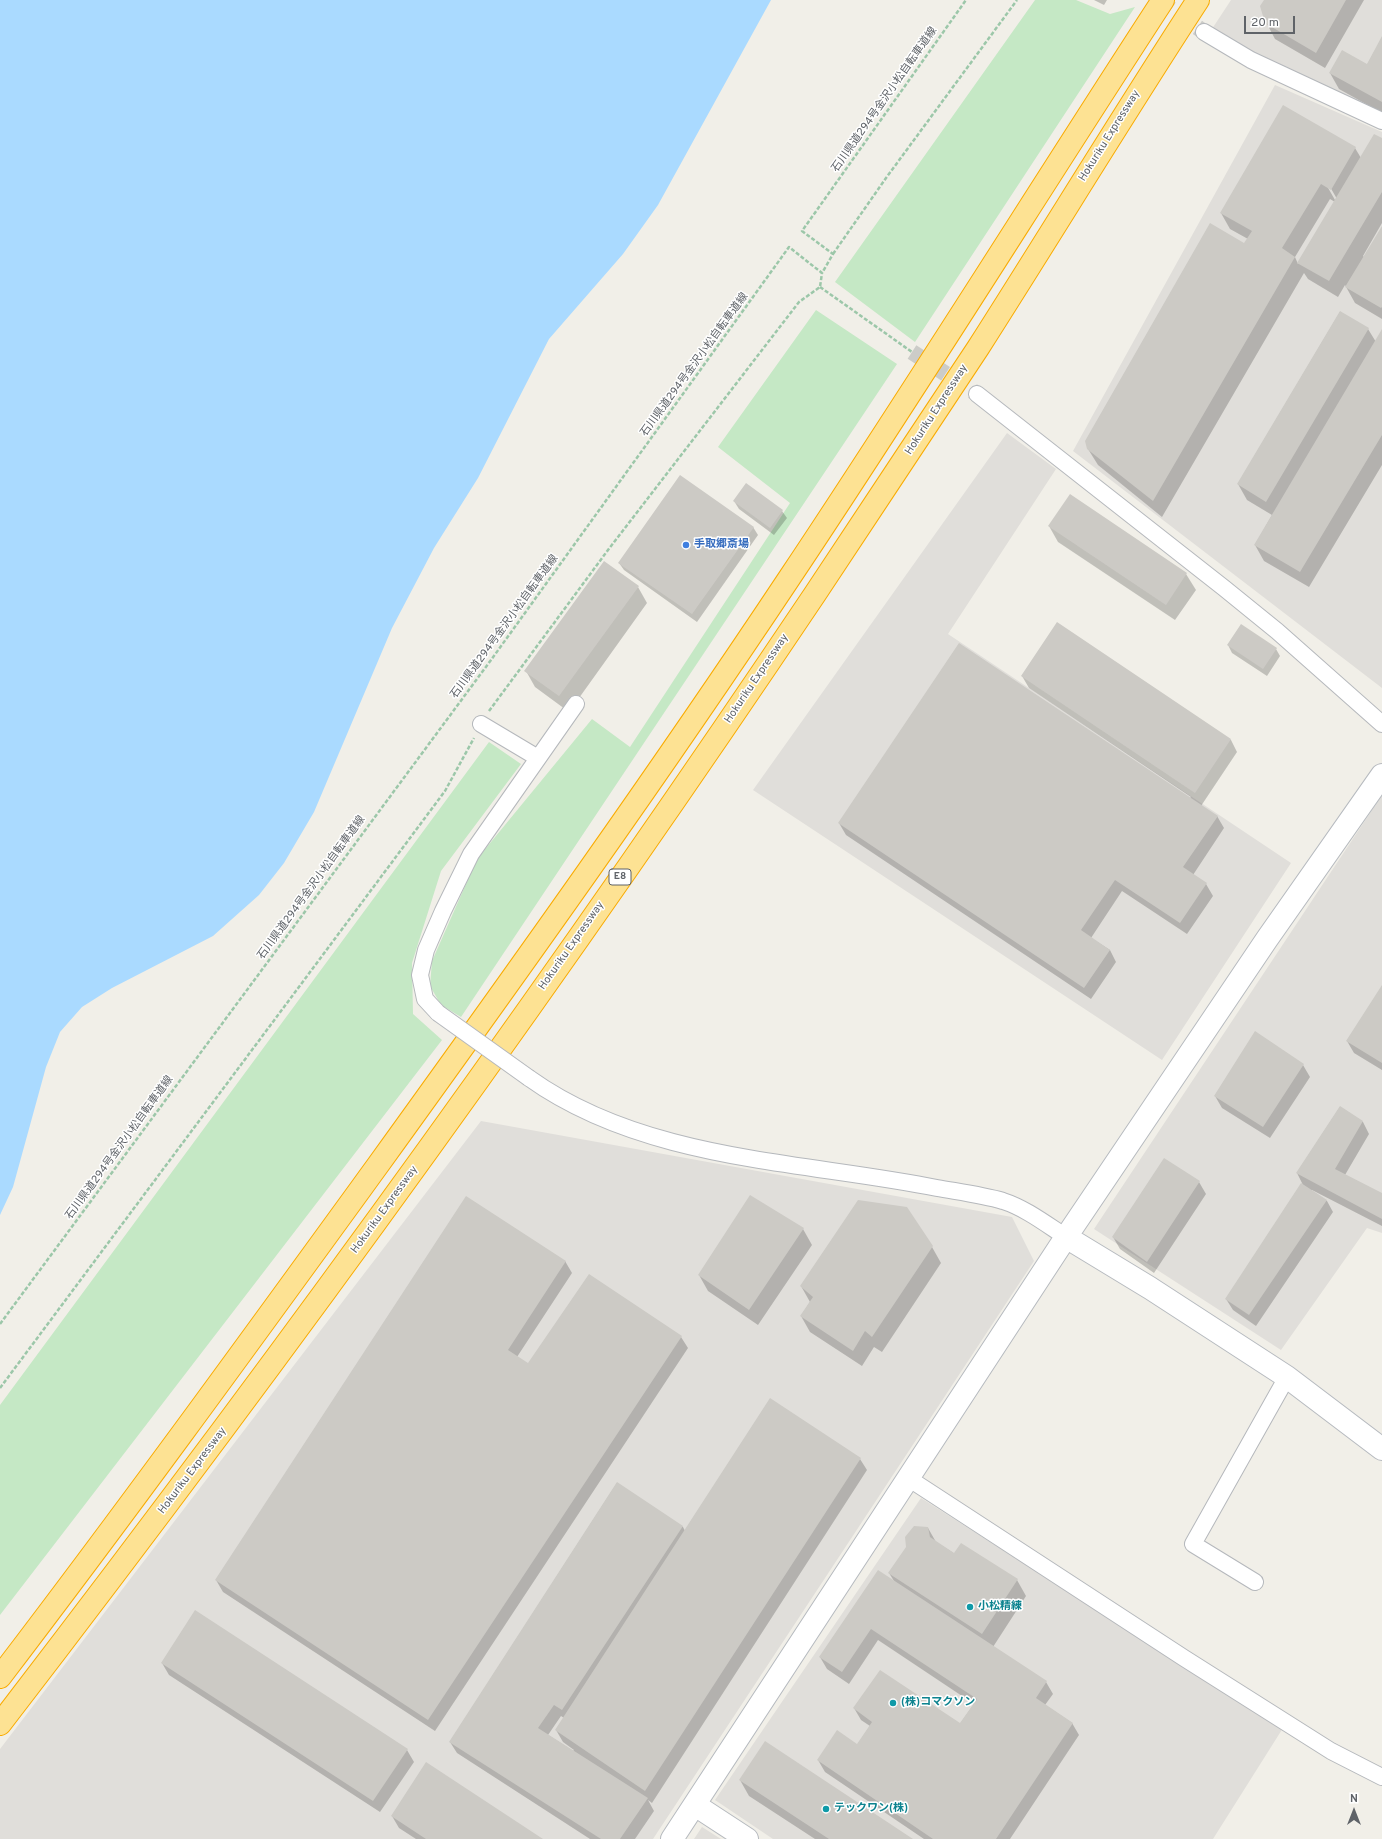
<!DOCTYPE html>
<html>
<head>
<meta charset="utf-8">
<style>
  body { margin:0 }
  #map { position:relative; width:1382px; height:1839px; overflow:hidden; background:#f1efe8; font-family:Overpass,sans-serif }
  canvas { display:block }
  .north { position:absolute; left:1334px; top:1791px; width:40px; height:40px; -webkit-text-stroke:3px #fff; paint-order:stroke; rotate:0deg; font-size:11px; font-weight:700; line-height:16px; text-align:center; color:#5f6368 }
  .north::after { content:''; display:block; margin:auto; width:14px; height:18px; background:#5f6368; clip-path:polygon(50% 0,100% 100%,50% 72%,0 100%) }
  .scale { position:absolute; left:1244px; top:16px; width:51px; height:18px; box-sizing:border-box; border:2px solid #5f6368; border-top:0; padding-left:5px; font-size:12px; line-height:14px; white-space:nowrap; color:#5f6368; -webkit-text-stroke:3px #fff; paint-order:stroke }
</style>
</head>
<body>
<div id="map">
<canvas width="1382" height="1839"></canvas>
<div class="north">N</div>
<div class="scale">20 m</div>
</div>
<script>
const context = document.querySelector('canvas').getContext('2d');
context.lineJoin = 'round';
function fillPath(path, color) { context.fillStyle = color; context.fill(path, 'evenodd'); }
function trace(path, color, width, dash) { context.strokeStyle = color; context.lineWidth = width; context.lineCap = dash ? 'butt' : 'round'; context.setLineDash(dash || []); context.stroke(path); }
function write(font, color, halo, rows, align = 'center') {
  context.font = font + ' Overpass,"Noto Sans JP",sans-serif'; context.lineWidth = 3; context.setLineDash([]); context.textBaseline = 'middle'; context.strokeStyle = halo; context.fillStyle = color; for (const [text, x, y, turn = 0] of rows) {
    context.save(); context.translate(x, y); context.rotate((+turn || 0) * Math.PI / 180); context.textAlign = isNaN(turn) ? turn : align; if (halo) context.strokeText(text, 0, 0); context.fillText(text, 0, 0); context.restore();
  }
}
const industrial = new Path2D(`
  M1231,0h151v115l-172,-83z
  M1275,85l107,47v556l-309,-237z
  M1007,433l49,36 -108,165 343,229 -129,197 -409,-270z
  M1382,795v438l-15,-5 -86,122 -187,-121z
  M481,1121l531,96 22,44 -381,578h-653v-90z
  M921,1498l362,230 -70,111h-440l-58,-39z
  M702,1827l19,12h-27z`);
const green = new Path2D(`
  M1035,0h41l34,14 25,-7 -220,335 -80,-60z
  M816,310l81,54 -436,653 -20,-12 -11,-19 2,-25 45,-102 115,-140 38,28 160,-244 -72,-56z
  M489,742l32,22 -80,107 -29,92 1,51 29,26 -442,575v-210z`);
const water = new Path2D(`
  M0,0h771l-113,205 -35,49 -74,85 -71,139 -44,70 -42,80 -78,184 -30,51 -25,32 -46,41 -101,52 -30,19 -22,25 -14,35 -33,120 -13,28z`);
const shadow = new Path2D(`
  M1094,0h13l-3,5z
  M1265,0h99l-39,68 -50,-29 -9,-17z
  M1382,38v75l-43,-24 -9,-16 37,-8z
  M1382,139v84l-19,33 1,1 18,-29v91l-27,-16 -10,-18 -7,12 -30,-18 -4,-6 -142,244 -64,-52 -10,-16 160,-210 -18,-10 -9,-16 134,-65 6,10zM1329,185l8,14 -2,1 -8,-14zM1330,199l5,3 -37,62 -3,-7z
  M1340,312l28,17 8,13 6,-11v134l-73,122 -45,-26 -9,-16 17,-30 -25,-15 -9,-16z
  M734,501l48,10 5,7 -13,17 -35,-26z
  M1049,526l137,48 10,16 -21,30 -117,-78z
  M753,527l5,8 -61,87 -73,-52 -5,-7z
  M638,587l9,16 -78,109 -34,-25 -9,-16z
  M1058,624l173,116 6,12 -36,54 16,10 7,12 -31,47 13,9 7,12 -26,38 -65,-43 -31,47 19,12 6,12 -25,37 -245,-164 -7,-12 351,-25 1,-1 -162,-109 -7,-12z
  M1228,645l48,4 4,7 -13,20 -35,-23z
  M1382,987v83l-28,-17 -7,-12z
  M1303,1065l7,12 -40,61 -48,-30 -7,-12z
  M1340,1107l23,15 6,12 -24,41 37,19v32l-70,-36 -1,1 16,10 6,11 -77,114 -23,-16 -7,-11 78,-112 -7,-14z
  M1199,1182l7,12 -52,79 -34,-24 -7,-12z
  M803,1229l9,16 -54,80 -50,-34 -9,-16z
  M932,1247l9,16 -59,89 -8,-5 -12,19 -52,-34 -9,-16 9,-14 -9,-16z
  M565,1261l7,12 -55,84 12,8 152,-28 7,11 -253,383 -212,-139 -7,-12z
  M860,1459l7,11 -215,333 -4,-3 6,11 -19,28h-45l-133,-86 -7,-11 167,-259 66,44 2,4zM561,1716l3,2 -8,12 7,12 11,8 -1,1 -25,-16z
  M928,1528l8,14 19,12 62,26 9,16 -33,51 53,35 7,12 -8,11 27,18 7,12 -69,104h-86l-99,-67 -7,-12 40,-15 12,-19 -9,-6 -7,-12 106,16 14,-20 -96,-64 -29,44 -22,-15 -7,-12 74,-76 -5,-8z
  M162,1663l245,87 7,12 -34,50 -211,-137z
  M740,1780l171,59h-96l-66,-43z
  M392,1816l149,23h-125l-17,-11z`);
const building = new Path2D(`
  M1264,0h82l-30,53 -51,-30 -5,-17z
  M1382,36v66l-53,-29 13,-23 25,14z
  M1283,105l73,42 -25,43 -10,-6 -39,64 13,9 -142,244 -66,-52 -2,-8 125,-218 34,20 8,-12 -32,-18z
  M1374,134l8,4v54l-53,89 -32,-18z
  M1382,226v81l-1,1 -36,-21z
  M1340,311l29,17 -103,174 -29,-18z
  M1382,329v106l-82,137 -46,-27z
  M680,475l74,52 -62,87 -74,-51z
  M746,483l37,27 -13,18 -37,-27z
  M1070,494l117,79 -21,32 -118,-79z
  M604,561l35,25 -80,110 -35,-25z
  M1057,622l174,117 -36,54 -174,-117z
  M1241,624l36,24 -14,21 -36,-24z
  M959,643l259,173 -35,51 24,16 -27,40 -65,-43 -34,50 29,20 -26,38 -246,-165z
  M1382,985v78l-36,-22z
  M1255,1031l49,33 -41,63 -49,-31z
  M1340,1106l23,15 -28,48 47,24v26l-86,-46z
  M1164,1158l36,23 -53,81 -35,-25z
  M1301,1183l26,17 -78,115 -24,-16z
  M750,1195l54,33 -55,82 -51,-35z
  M466,1196l100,65 -58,89 20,13 61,-89 93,62 -254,384 -213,-140z
  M858,1200l49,7 26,39 -61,91 -7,-6 -12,20 -53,-35 13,-19 -13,-11z
  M770,1398l91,60 -216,333 -90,-61z
  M617,1482l66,44 -121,184 -8,-5 -16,23 110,70 -28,41h-19l-152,-97z
  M914,1526l14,1 2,10 24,16 7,-10 57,36 -36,55 -94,-61 18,-26 -1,-10z
  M878,1570l169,111 -11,17 37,25 -77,116h-63l-116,-79 20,-30 20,14 15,-22 -19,-14 27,-38 80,53 17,-24 -106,-70 -29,43 -23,-15z
  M195,1610l213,139 -35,52 -212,-138z
  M765,1741l148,98h-84l-90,-59z
  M426,1762l117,77h-117l-35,-23z`);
const streetTunnel = new Path2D(`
  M1158,0l46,32
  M912,352l65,42`);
const path = new Path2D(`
  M833,254l53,-76 131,-178
  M820,287l92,65
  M489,711l119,-161 191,-248 21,-15 2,-14
  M0,1324l491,-664 298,-413 33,26 11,-19 -31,-23 164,-231
  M0,1388l445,-597 29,-53`);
const street = new Path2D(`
  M1204,32l47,28 131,61
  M977,394l247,194 53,43 105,93
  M481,724l57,34
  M438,1013l-13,-14 -5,-24 6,-25 17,-39 28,-57 105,-150
  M529,1078c116,83 273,83 408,110 22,4 45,7 66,13 22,7 43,23 63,36
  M908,1478l276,180 147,93 51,26
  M1255,1582l-62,-38 94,-167`);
const secondary = new Path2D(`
  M1066,1237l84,51 137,89 95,72
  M695,1805l52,34
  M672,1839l394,-602 201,-298 115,-164`);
const highway = new Path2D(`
  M0,1677c129,-169 253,-340 378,-512 140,-194 279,-388 412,-588 127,-190 248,-385 373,-577
  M0,1724c283,-368 556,-744 815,-1130 54,-82 109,-164 163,-246 74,-116 145,-233 220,-348`);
const streetBridge = new Path2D(`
  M438,1013l91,65`);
const markers = [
  [686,545,4,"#3f7fe0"],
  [970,1607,4,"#0f9aa8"],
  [893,1703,4,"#0f9aa8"],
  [826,1809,4,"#0f9aa8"]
];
const shields = [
  [620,877,22]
];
const shieldNames = [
  ["E8",620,877]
];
const streetNames = [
  ["石川県道294号金沢小松自転車道線",885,100,-55],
  ["Hokuriku Expressway",1110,136,-58],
  ["石川県道294号金沢小松自転車道線",695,365,-54],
  ["Hokuriku Expressway",937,410,-57],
  ["石川県道294号金沢小松自転車道線",505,627,-54],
  ["Hokuriku Expressway",757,679,-56],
  ["石川県道294号金沢小松自転車道線",312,888,-54],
  ["Hokuriku Expressway",572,946,-55],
  ["石川県道294号金沢小松自転車道線",120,1148,-54],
  ["Hokuriku Expressway",385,1210,-54],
  ["Hokuriku Expressway",193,1471,-53]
];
const shopNames = [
  ["手取郷斎場",694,545]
];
const cultureNames = [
  ["小松精練",978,1607],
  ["(株)コマクソン",901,1703],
  ["テックワン(株)",834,1809]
];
fillPath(industrial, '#e0deda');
fillPath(green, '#c5e8c5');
fillPath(water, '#aadaff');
fillPath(shadow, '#0003');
fillPath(building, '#cccac5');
trace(streetTunnel, '#ccccc8', 16, [16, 8]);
trace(street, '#b5b8bc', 18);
trace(secondary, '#b6babf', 24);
trace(highway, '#f9ab00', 24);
trace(path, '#9cc7a9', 2.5, [4, 2]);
trace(street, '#fff', 16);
trace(secondary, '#fff', 22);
trace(highway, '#fde293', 22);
trace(streetBridge, '#b5b8bc', 18, []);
trace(streetBridge, '#fff', 16);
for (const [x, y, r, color] of markers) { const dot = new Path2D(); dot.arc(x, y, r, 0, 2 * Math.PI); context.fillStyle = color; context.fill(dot); trace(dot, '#fff', 1.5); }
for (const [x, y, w] of shields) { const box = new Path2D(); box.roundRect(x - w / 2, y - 8, w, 16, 3); context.fillStyle = '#fff'; context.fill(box); trace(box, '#5f6368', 1); }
write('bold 10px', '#5f6368', null, shieldNames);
write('11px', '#5f6368', '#fff', streetNames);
write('bold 11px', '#366cbe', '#fff', shopNames, 'left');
write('bold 11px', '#0d838f', '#fff', cultureNames, 'left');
</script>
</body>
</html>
